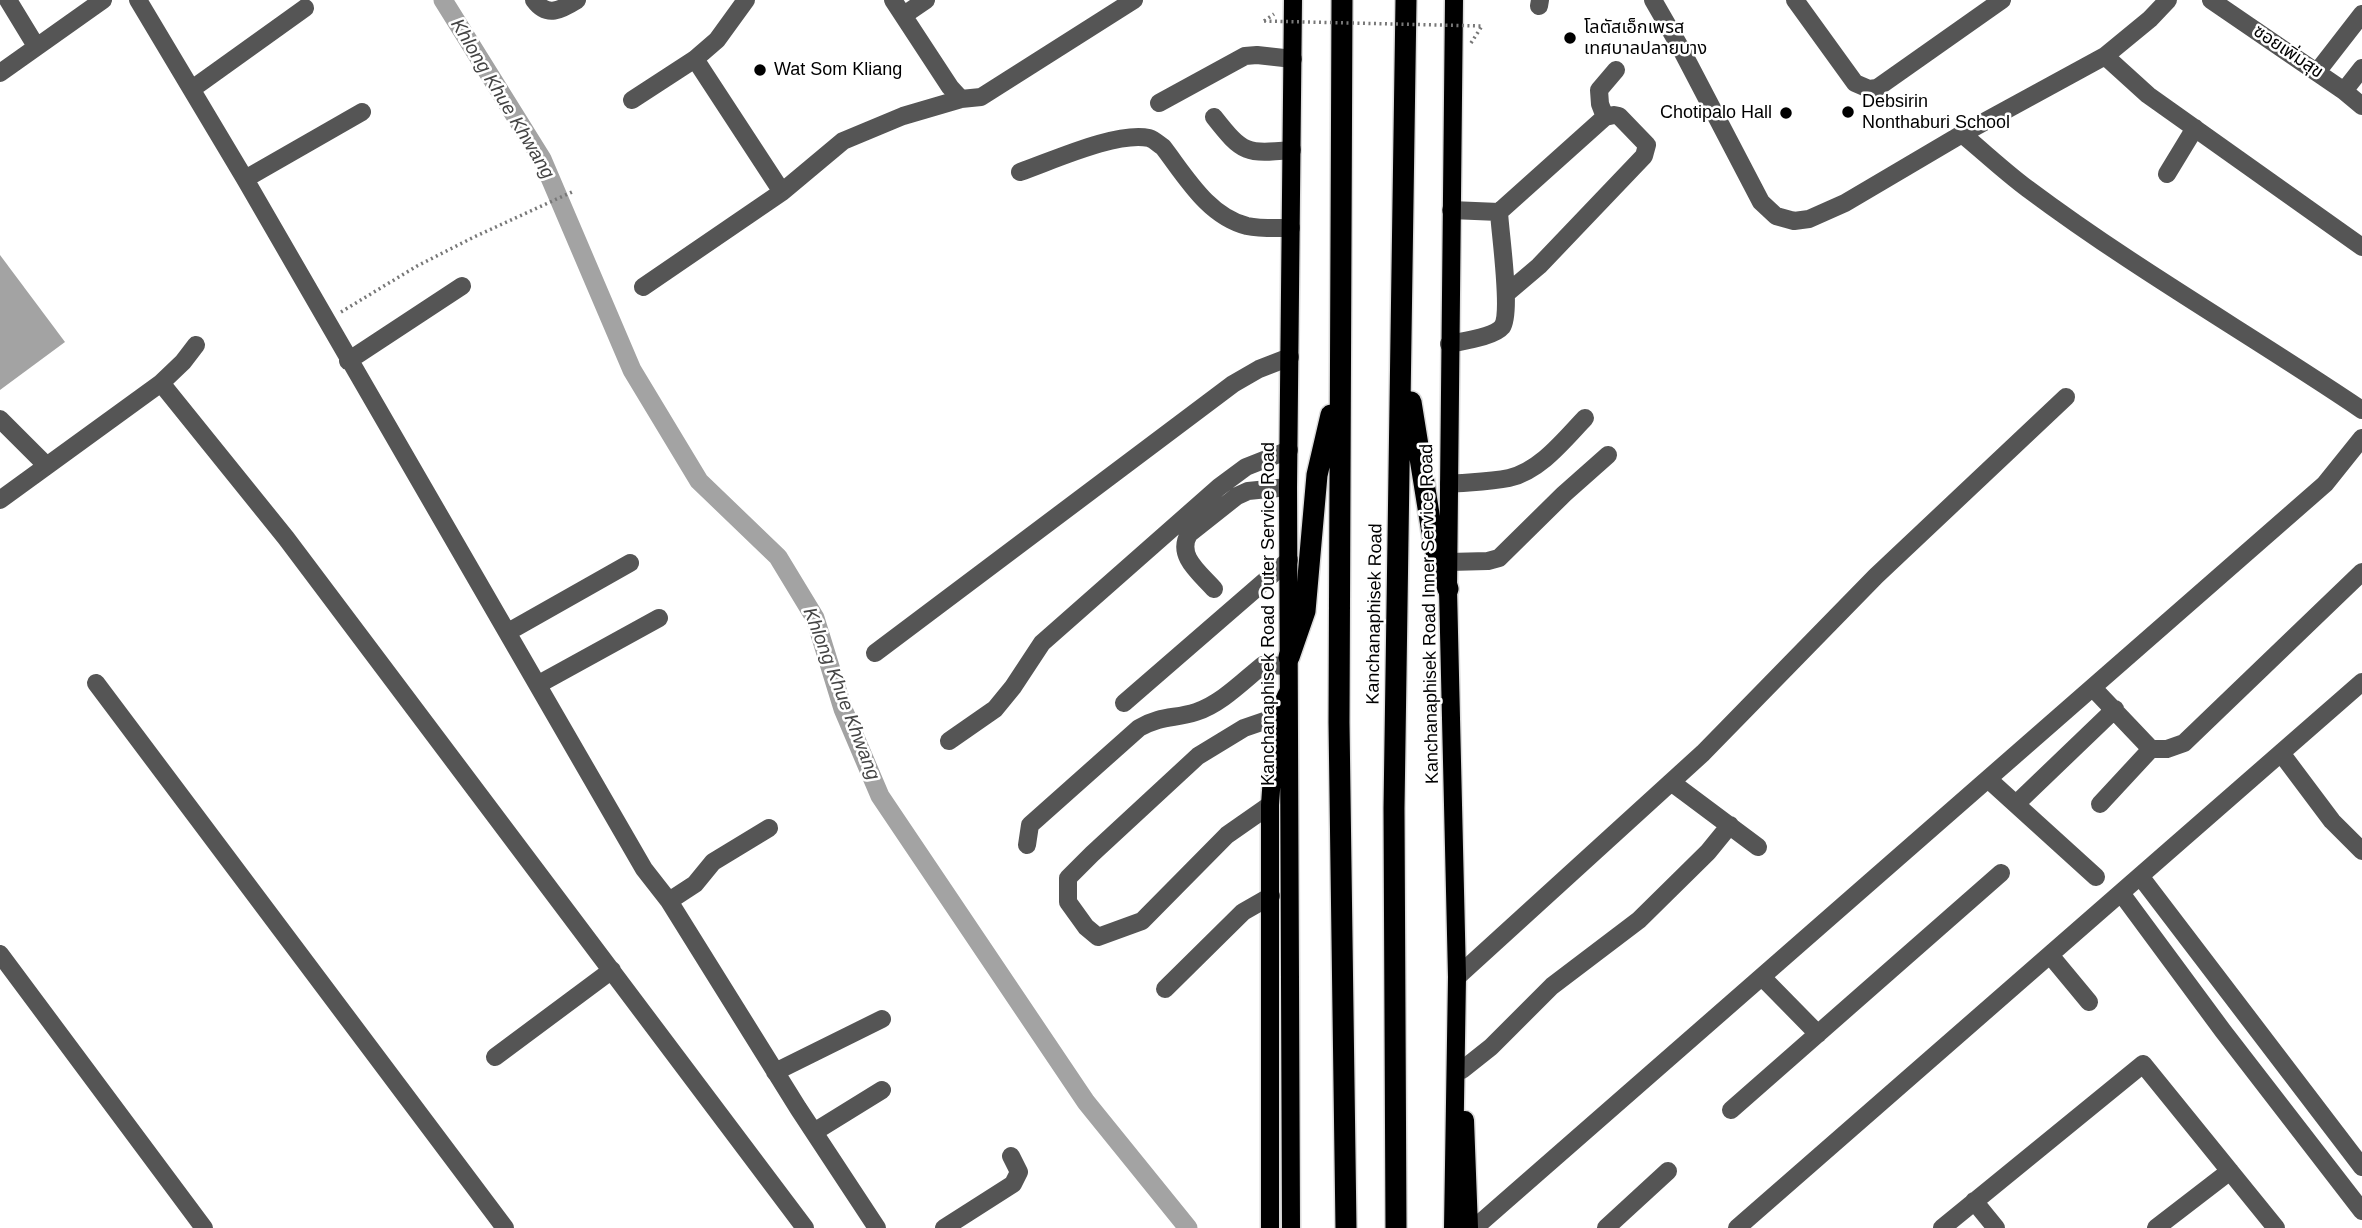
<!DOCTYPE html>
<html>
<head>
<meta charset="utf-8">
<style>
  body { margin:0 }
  canvas { display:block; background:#fff }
</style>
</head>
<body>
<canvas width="2362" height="1228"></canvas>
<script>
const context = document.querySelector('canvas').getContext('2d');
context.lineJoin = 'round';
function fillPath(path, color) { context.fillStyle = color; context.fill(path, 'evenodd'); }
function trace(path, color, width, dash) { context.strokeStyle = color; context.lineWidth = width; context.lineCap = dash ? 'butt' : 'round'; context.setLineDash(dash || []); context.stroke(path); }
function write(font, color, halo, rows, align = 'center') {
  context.font = font + ' Helvetica,"Noto Sans Thai",sans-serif'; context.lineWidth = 5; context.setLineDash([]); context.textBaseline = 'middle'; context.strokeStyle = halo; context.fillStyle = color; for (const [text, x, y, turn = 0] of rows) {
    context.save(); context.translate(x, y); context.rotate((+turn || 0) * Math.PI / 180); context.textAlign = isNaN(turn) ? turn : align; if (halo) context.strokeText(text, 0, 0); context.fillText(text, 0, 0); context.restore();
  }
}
const water = new Path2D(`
  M0,255l65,87 -65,48z`);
const canal = new Path2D(`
  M443,0l99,159 90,211 67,111 79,76 37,61 28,91 37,87 206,306 102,126`);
const path = new Path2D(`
  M1264,21l10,-7
  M1471,43l11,-17
  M341,312l76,-46 57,-29 98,-45`);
const minor = new Path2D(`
  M8,0l28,46
  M138,0l107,179 399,690 25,32 129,207 79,120
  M534,0c13,18 27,10 43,0
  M746,0l-29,40 -22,19 87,133
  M893,0l57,87 11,12 20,-2 153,-97
  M1653,0l27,47 81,155 15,14 18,5 15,-2 36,-16 117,-69 143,-78 45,-37 18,-19
  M1795,0l60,83 14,6 8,-1 125,-88
  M2211,0l133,91 18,15
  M1539,6l1,-6
  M904,15l22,-15
  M2105,56l43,39 214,152
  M2317,72l45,-58
  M0,73l103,-73
  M192,89l113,-81
  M2344,91l18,-23
  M632,100l63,-41
  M1159,103l86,-47 12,-1 36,4
  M1214,117c29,37 32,37 78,33
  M1605,117l-5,-13 -1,-14 17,-20
  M1962,134c22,18 43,38 66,55 107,80 223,146 334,221
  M1020,172c32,-11 97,-41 129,-34 6,2 9,6 14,9 23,30 45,69 84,79 14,3 30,2 44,2
  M2167,174l28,-46
  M245,179l117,-67
  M1499,212l106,-95 9,-2 5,1 28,29 -3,11 -105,110 -33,28
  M643,287l139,-95 61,-51 60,-25 58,-17
  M1449,344c13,-3 45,-7 53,-17 10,-14 -2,-94 -3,-115l-48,-2
  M348,361l114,-75
  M161,383l22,-21 13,-17
  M0,419l47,47
  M1449,484c20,-2 41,-2 60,-6 31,-7 55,-38 76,-60
  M0,500l161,-117 125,155 519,690
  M1449,562l39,-1 11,-3 65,-64 44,-39
  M1214,589c-14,-16 -38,-33 -25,-55l48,-38 11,-5 40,-4
  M508,632l122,-69
  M875,653l358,-269 26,-15 31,-12
  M96,683l409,545
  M539,684l120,-66
  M2093,688l58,61h16l17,-6 178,-171
  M1124,703l165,-143
  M949,741l46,-32 18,-22 29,-44 177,-156 27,-20 43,-17
  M2281,753l51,68 30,30
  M1988,779l108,98
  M1671,782l87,65
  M2016,804l99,-95
  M2100,804l51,-55
  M1270,805l-43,30 -85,86 -44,16 -12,-10 -18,-25v-24l24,-24 106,-98 46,-28 32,-11
  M1027,845l3,-20 109,-97c23,-13 35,-9 57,-16 25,-8 47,-31 67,-47l25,1
  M2140,876l222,291
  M2121,893l102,138 139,180
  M669,901l26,-17 18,-22 56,-34
  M0,954l204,274
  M2050,955l39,47
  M1457,977l246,-224 173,-177 190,-179
  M1762,977l56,57
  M1165,989l78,-77 28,-16
  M495,1057l117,-87
  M1462,1070l29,-23 61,-61 87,-66 69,-68 22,-27
  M775,1072l107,-53
  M1731,1110l270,-237
  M814,1132l68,-42
  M1974,1201l22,27
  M1469,1226l10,-2 846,-740 37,-46
  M944,1228l69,-44 6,-12 -8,-16
  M1606,1228l62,-57
  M1737,1228l625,-546
  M1942,1228l201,-164 133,164
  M2156,1228l74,-57`);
const major = new Path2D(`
  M1465,1120l4,108
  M1270,1228v-423l6,-88 12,-25
  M1291,1228l-3,-741 5,-487
  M1453,1228l4,-251 -9,-388 6,-589`);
const highway = new Path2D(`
  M1342,0l-3,722 7,506
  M1411,402l23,143 14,44
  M1289,657l16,-46 12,-136 14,-60
  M1396,1228l-2,-420 12,-808`);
const pathBridge = new Path2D(`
  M1264,21l218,5`);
const markers = [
  [1570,38,7,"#000"],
  [760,70,7,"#000"],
  [1848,112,7,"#000"],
  [1786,113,7,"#000"]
];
const poiNames = [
  ["โลตัสเอ็กเพรส",1584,28],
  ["เทศบาลปลายบาง",1584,49],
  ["Wat Som Kliang",774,70],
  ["Debsirin",1862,102],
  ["Nonthaburi School",1862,123],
  ["Chotipalo Hall",1772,113,"right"]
];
const streetNames = [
  ["ซอยเพิ่มสุข",2288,52,34],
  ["Kanchanaphisek Road Outer Service Road",1269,614,-90],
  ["Kanchanaphisek Road",1375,614,-89],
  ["Kanchanaphisek Road Inner Service Road",1430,614,-91]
];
const waterNames = [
  ["Khlong Khue Khwang",502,99,59],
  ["Khlong Khue Khwang",841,694,69]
];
fillPath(water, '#a3a3a3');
trace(canal, '#a3a3a3', 19);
trace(major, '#dbdbdb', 21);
trace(highway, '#dbdbdb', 24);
trace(path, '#777', 3.5, [2, 3.5]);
trace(minor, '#555', 18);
trace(major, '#000', 18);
trace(highway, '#000', 21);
trace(pathBridge, '#777', 3.5, [2, 3.5]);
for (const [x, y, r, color] of markers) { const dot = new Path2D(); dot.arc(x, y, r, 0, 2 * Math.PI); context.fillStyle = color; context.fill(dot); trace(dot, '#fff', 2.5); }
write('18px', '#000', '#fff', poiNames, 'left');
write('18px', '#000', '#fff', streetNames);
write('italic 19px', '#444', '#fff', waterNames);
</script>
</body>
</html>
